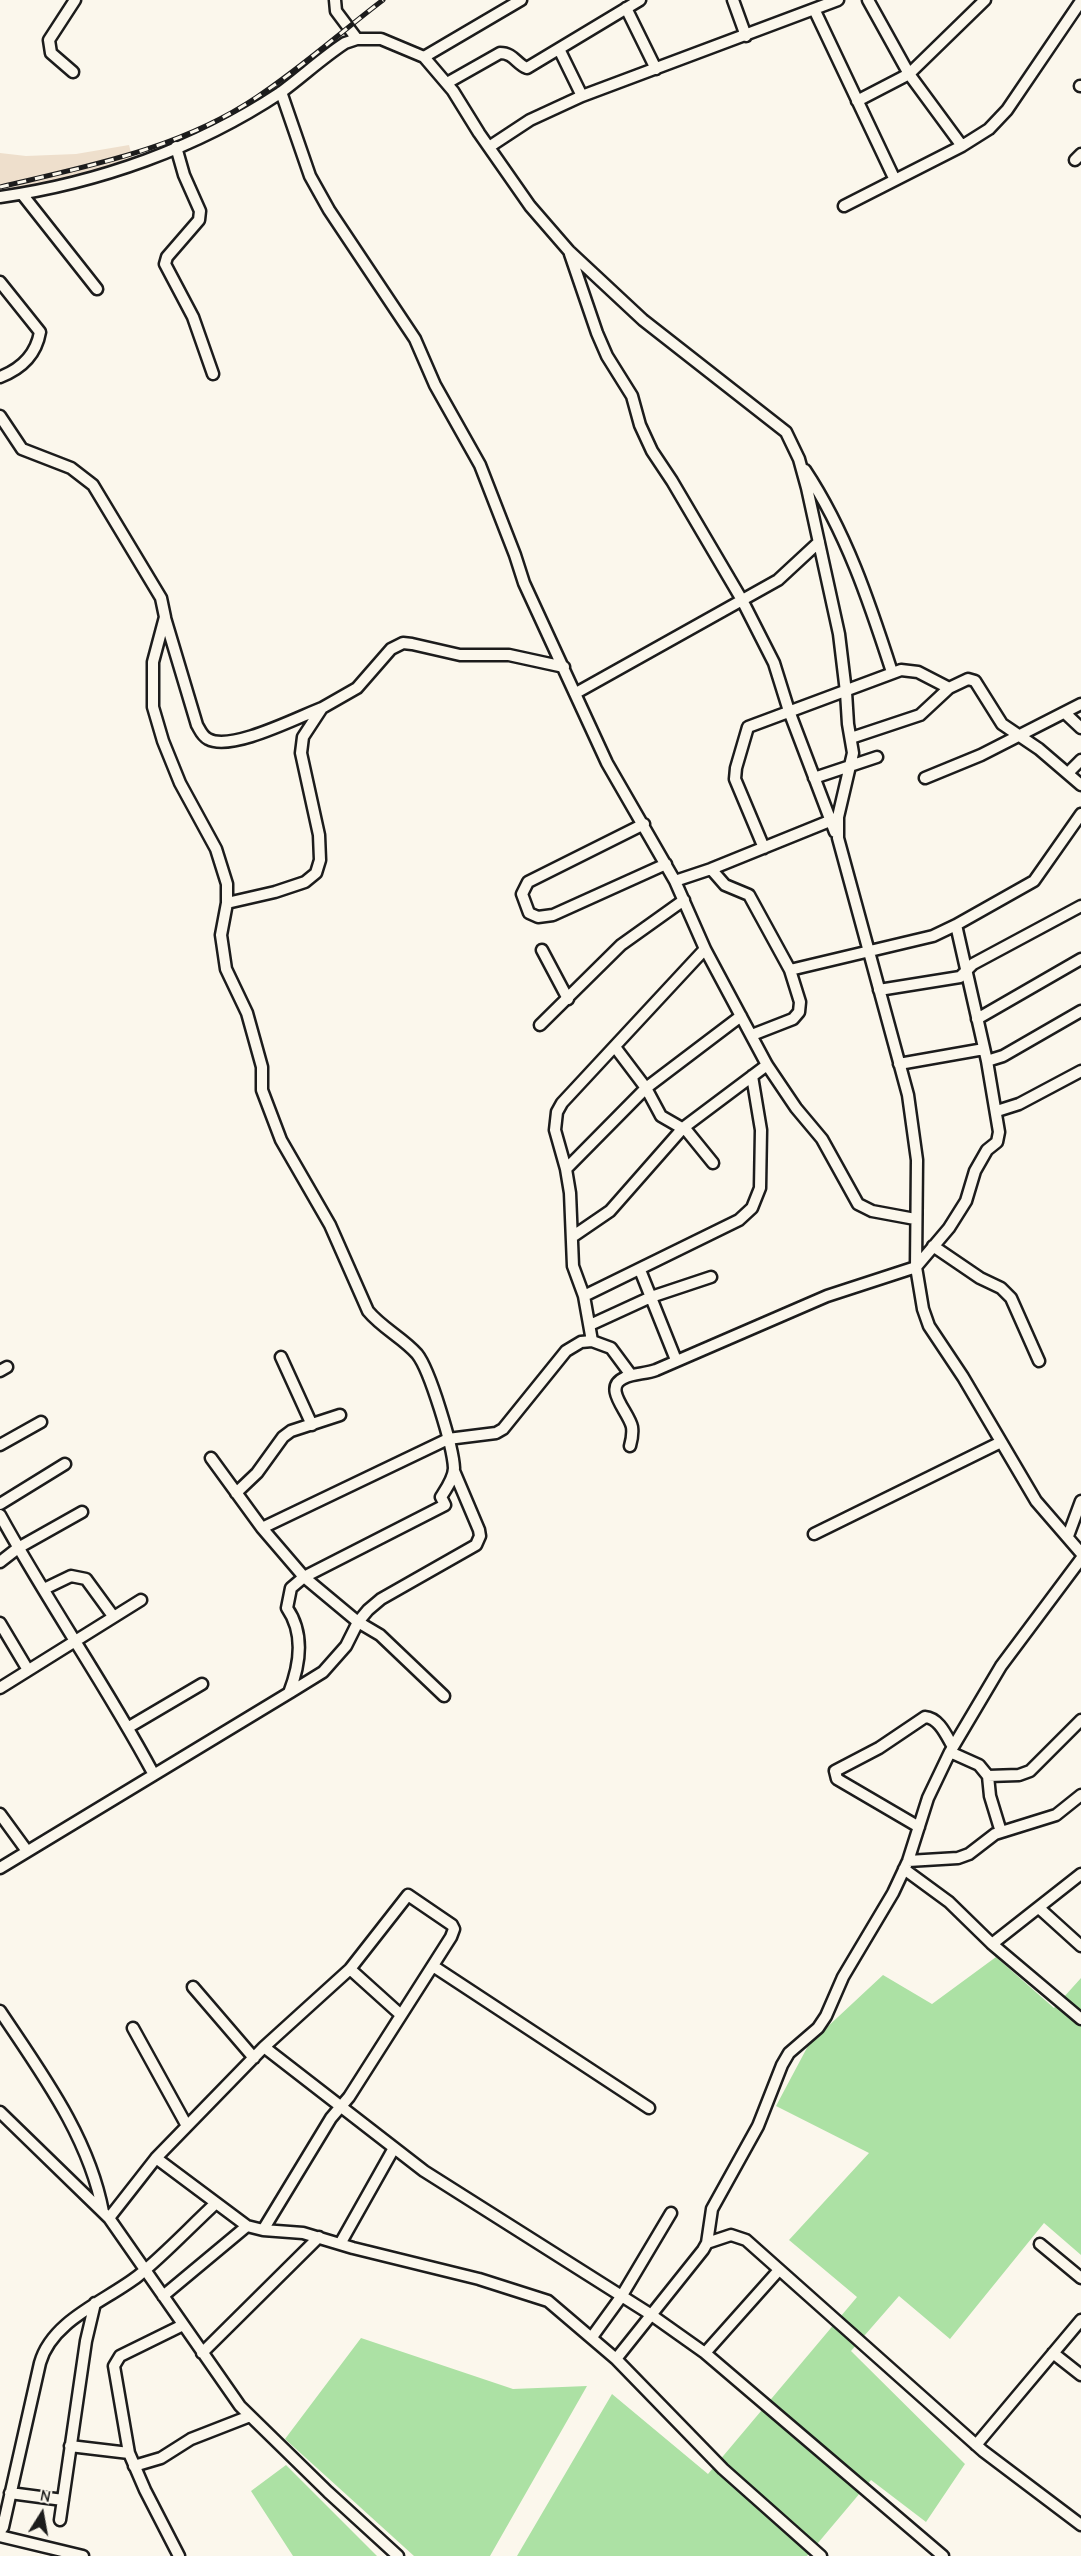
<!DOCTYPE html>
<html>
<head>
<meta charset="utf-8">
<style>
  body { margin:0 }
  #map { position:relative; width:1081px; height:2556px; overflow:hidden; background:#fbf7ec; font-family:"Comic Neue",sans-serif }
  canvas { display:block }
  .north { position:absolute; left:12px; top:2484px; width:60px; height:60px; -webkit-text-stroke:4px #fbf7ec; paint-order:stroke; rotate:11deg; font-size:16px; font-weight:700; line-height:24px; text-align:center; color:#1c1c1c }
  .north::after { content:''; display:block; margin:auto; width:21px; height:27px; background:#1c1c1c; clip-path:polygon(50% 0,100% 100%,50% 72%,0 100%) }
</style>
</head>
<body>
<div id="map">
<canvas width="1081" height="2556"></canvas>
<div class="north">N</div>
</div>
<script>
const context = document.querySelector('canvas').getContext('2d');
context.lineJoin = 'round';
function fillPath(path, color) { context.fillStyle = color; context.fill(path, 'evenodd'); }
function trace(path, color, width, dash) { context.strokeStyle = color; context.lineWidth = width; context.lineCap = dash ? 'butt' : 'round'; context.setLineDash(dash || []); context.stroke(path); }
const built = new Path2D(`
  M129,145l4,15 -105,27 -28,4v-38l26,3 50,-2z`);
const green = new Path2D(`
  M996,1957l58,51 27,-30v277l-37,-32 -94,116 -51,-43 -48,55 114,113 -39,58 -55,-42 -64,76h-290l95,-162 96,80 149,-177 -68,-57 80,-87 -93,-47 33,-62 74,-69 49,29z
  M361,2338l152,51 74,-3 -97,170h-76l-129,-117z
  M286,2465l91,91h-84l-42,-65z`);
const street = new Path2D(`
  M335,0l1,11 21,28
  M733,0l13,36
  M868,0l41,74 53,72
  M626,8l30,61
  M814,9l81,171
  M559,49l23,47
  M424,57l97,-57
  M73,72l-22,-19 -2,-13 26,-40
  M447,83l53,-30c14,0 16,11 27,15l113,-68
  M1080,86h1
  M281,92l29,84 19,34 86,129 20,46 45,80 35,90 9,28 83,180 68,118 30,68 62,116 29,43 26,31 36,65 14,7 43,8
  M857,101l52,-27 76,-74
  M176,147l8,28 16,36 -1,9 -32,37 -2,7 28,53 20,57
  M489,147l41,-27 52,-24 256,-96
  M1075,160l6,-6
  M22,194l75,95
  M0,197c98,-14 197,-49 280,-104 22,-16 42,-35 65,-50l12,-4h24l43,18 29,34 26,42 51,73 39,45 74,69 143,112 13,27 8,29 32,146 7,58 2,32 5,29 -15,64v21l70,257 9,65 -1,107 7,42 6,17 34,51 73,124 45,52
  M844,206l118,-60 27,-17 18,-19 74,-109
  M570,254l27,79 10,23 25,40 8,29 12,26 20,30 70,119 32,63 15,48 46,121
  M0,282l40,50c-4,23 -19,37 -40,45
  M0,416l22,33 49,19 22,17 68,113 4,19 -12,45v45l10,34 17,42 36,66 11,35v19l-6,32 5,34 21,44 15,54v23l19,50 49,85 38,86c14,17 35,27 49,43 13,16 36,93 37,114 0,10 -8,21 -13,29l4,8 -141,72 -13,11 -4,20c18,26 13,57 2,85l-289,175
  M805,470c41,62 64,131 87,202
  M165,618l32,107c3,5 5,11 11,14 23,13 90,-22 114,-31
  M576,693l202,-113 41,-38
  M1065,713l16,15
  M851,738l69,-23 29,-27
  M1068,773l13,-13
  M814,778l63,-21
  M925,778l56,-23 100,-51
  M644,824l-116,58 -6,12 7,19 9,4 15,-2 113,-51
  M764,848l-29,-69 1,-11 12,-41 153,-57 17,2 31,16 19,-9 7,2 27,43 37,25 42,36
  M711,869l14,16 24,10 41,75
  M675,881l36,-12 126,-51
  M227,903l48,-11 30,-10 11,-9 4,-13 -1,-25 -18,-82 2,-16 19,-29 35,-20 34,-39 12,-6 9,1 48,11h49l55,12
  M542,950l26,49
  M879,990l81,-13 13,-13 108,-58
  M977,1019l104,-60
  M540,1025l81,-80 63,-45
  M752,1035l41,-16 6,-7 1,-10 -10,-32 143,-34 23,-11 78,-44 47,-67
  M615,1047l31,41 15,28 26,15 26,32
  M987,1061l16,-5 78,-45
  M899,1064l85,-15
  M997,1111l22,-7 62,-33
  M566,1169l80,-81 95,-72
  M572,1237l38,-26 73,-83 84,-63
  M933,1246l47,32 21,10 10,10 28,63
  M640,1270l36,90
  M584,1296l155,-76 13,-12 8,-20 1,-58 -9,-54
  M590,1325l61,-28 60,-20
  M592,1341l-8,-45 -11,-30 -3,-73 -4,-24 -11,-39 2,-18 5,-9 143,-154
  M281,1357l31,68
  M0,1371l7,-4
  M0,1445l41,-23
  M630,1446c2,-7 3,-12 2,-19 -3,-15 -30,-39 -8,-49 10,-5 22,-4 32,-8l171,-74 89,-29 33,-39 17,-27 9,-30 12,-21 10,-8 2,-10 -12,-71 -31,-136
  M211,1458l51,70 42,49 54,45 22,13 64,61
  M236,1493l21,-20 26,-36 8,-6 49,-16
  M0,1504l65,-40
  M0,1515c48,88 106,170 153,258
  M262,1528l186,-89 48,-6 7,-4 63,-78 15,-9 11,-1 19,7 20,27
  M814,1534l187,-92
  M1068,1536l13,-35
  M0,1562l18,-14 64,-36
  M44,1589l27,-13 15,3 27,37
  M0,1623l28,47
  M0,1688l141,-88
  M289,1693l34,-21 23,-26 12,-24 10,-12 13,-11 95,-54 4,-9 -1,-6 -25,-59
  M129,1727l73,-43
  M950,1752l29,13 9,11 2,20 11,36
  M988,1776l31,-1 11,-4 51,-51
  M0,1814l27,37
  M919,1827l-82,-48 -2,-8 44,-23 46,-31c14,1 21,18 28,30
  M908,1861l50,-3 11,-4 26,-20 61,-19 25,-20
  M904,1869l45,33 43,42 89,75
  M1039,1908l42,38
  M992,1944l89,-70
  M433,1966l216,142
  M350,1969l51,46
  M193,1987l61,71
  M0,2011c42,63 89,126 103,201
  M133,2028l54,98
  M264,2047l160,124 226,143 55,39 238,203
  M0,2112l109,106 131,188 88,86 70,64
  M156,2158l91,68 16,4 40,3 50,15 126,31 69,22 68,58 107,110 98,87
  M109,2218l47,-60 108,-111 86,-78 58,-74 44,30 2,4 -3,8 -102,160 -18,21 -68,112
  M707,2243l24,-8 15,5 237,211 98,74
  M340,2244l54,-96
  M1040,2244l41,34
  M163,2296l84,-70
  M592,2337l29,-40 50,-84
  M202,2353l117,-116
  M705,2353l74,-83
  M1053,2353l28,22
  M616,2359l87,-109 4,-7 5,-34 46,-83 24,-61 7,-12 29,-25 8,-12 17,-39 50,-84 15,-32 20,-63 22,-46 51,-86 80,-107
  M976,2445l105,-125
  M70,2446l59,7
  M134,2466l27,-8 30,-19 59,-23
  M10,2493l53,7
  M60,2520l26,-179 9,-38
  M0,2531l3,-4 37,-164c12,-43 66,-62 98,-87 27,-22 52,-49 78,-73
  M0,2536l83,20
  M179,2556l-34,-66 -16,-37 -15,-87 6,-10 63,-31`);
const rail = new Path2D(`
  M0,187c88,-21 180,-38 257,-90 44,-29 84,-65 126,-97`);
fillPath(built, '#eedfcc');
fillPath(green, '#ace1a4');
trace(street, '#1c1c1c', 15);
trace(street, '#fbf7ec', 10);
trace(rail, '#1c1c1c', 5);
trace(rail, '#fbf7ec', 3, [9]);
</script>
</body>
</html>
